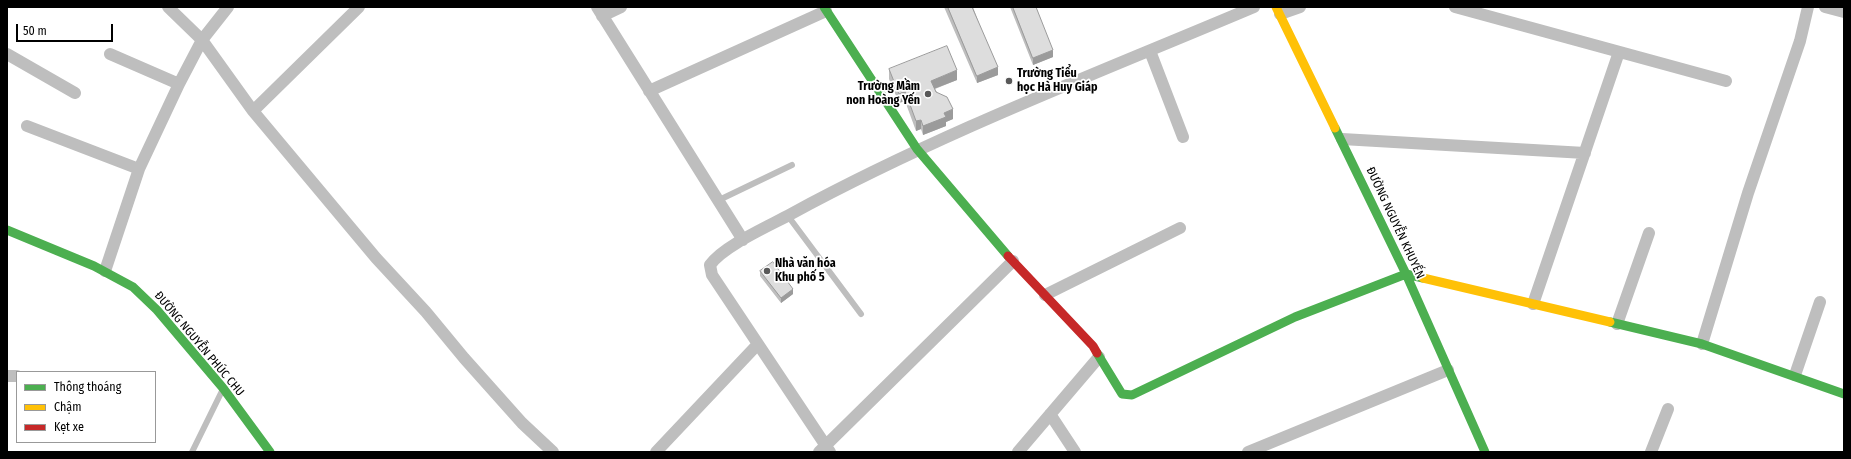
<!DOCTYPE html>
<html>
<head>
<meta charset="utf-8">
<style>
  body { margin:0 }
  #map { position:relative; width:1851px; height:459px; overflow:hidden; background:#fff; font-family:"Fira Sans Condensed",sans-serif }
  canvas { display:block }
  .frame { position:absolute; inset:0; border:8px solid #000; pointer-events:none }
  .legend { position:absolute; left:16px; top:371px; width:140px; height:72px; box-sizing:border-box; background:#fff; border:1px solid #999; margin:0; padding:5px 7px; list-style:none; font-size:12px; color:#000 }
  .legend li { display:flex; align-items:center; gap:8px; height:20px }
  .legend b { width:20px; border:1px solid #999 }
  .scale { position:absolute; left:16px; top:24px; width:97px; height:18px; box-sizing:border-box; border:2px solid #000; border-top:0; padding-left:5px; font-size:12px; line-height:14px; white-space:nowrap; color:#000; -webkit-text-stroke:3px #fff; paint-order:stroke }
</style>
</head>
<body>
<div id="map">
<canvas width="1851" height="459"></canvas>
<div class="frame"></div>
<ul class="legend">
<li><b style="height:5px;background:#4caf50"></b>Thông thoáng</li>
<li><b style="height:5px;background:#ffc107"></b>Chậm</li>
<li><b style="height:5px;background:#c62828"></b>Kẹt xe</li>
</ul>
<div class="scale">50 m</div>
</div>
<script>
const context = document.querySelector('canvas').getContext('2d');
context.lineJoin = 'round';
function trace(path, color, width, dash) { context.strokeStyle = color; context.lineWidth = width; context.lineCap = dash ? 'butt' : 'round'; context.setLineDash(dash || []); context.stroke(path); }
function fillPath(path, color) { context.fillStyle = color; context.fill(path, 'evenodd'); }
function write(font, color, halo, rows, align = 'center') {
  context.font = font + ' "Fira Sans Condensed",sans-serif'; context.lineWidth = 3.5; context.setLineDash([]); context.textBaseline = 'middle'; context.strokeStyle = halo; context.fillStyle = color; for (const [text, x, y, turn = 0] of rows) {
    context.save(); context.translate(x, y); context.rotate((+turn || 0) * Math.PI / 180); context.textAlign = isNaN(turn) ? turn : align; if (halo) context.strokeText(text, 0, 0); context.fillText(text, 0, 0); context.restore();
  }
}
const lane = new Path2D(`
  M717,201l75,-36
  M788,216l73,98
  M192,452l30,-61`);
const street = new Path2D(`
  M168,7l34,33 51,71 123,147 50,54 38,46 58,65 31,29
  M597,7l146,233
  M1455,7l271,74
  M1825,7l19,5
  M1280,14l20,-7
  M602,16l19,-9
  M1150,51l33,86
  M7,54l68,39
  M110,54l69,30
  M649,91l177,-80
  M253,111l106,-104
  M27,126l112,43
  M1342,139l243,14
  M105,271l34,-102 40,-85 23,-44 26,-33
  M1045,295l135,-67
  M1533,304l86,-252
  M1617,324l32,-91
  M1702,344l46,-151 52,-152 8,-34
  M1795,375l25,-73
  M7,376h10
  M1050,414l25,38
  M656,452l102,-108
  M819,452l194,-191
  M830,452l-118,-177 -2,-10c13,-19 59,-39 81,-51 149,-81 307,-141 463,-207
  M1018,452l81,-95
  M1248,452l200,-82
  M1651,452l17,-43`);
const fast = new Path2D(`
  M824,7l93,142 91,107
  M1335,128l71,146 79,178
  M7,230l87,36 39,21 24,23 66,78 47,64
  M1610,322l92,22 142,50
  M1097,353l25,41 10,1 163,-78 111,-43 17,4`);
const slow = new Path2D(`
  M1276,7l59,121
  M1423,278l187,44`);
const jam = new Path2D(`
  M1008,256l85,90 4,7`);
const wall = new Path2D(`
  M944,7h29l25,68 -21,8z
  M1010,7h26l17,50 -20,8z
  M889,69l68,11 -22,9 18,30 -7,3v4l-23,9 -2,-6 -5,2 -11,-30 -6,2 -10,-24z
  M760,271l33,23 -12,9 -21,-27z`);
const shadedWall = new Path2D(`
  M1053,50v7l-20,8v-7z
  M998,67v8l-21,8v-7z
  M957,70v10l-26,10v-9z
  M905,91v10l-6,2v-9z
  M953,109v10l-7,3v4l-23,9v-9l21,-13z
  M921,120v9l-5,2v-10z
  M793,289v5l-12,9v-5z`);
const building = new Path2D(`
  M948,7h24l26,60 -21,9z
  M1013,7h23l17,43 -20,8z
  M947,46l10,24 -26,11 5,11 11,5 6,12 -9,4 2,4 -23,9 -2,-6 -5,1 -11,-30 -6,3 -10,-25z
  M773,262l20,27 -12,9 -21,-27z`);
const markers = [
  [1009,81,4,"#595959"],
  [928,94,4,"#595959"],
  [767,271,4,"#595959"]
];
const poiNames = [
  ["Trường Tiểu",1017,74],
  ["học Hà Huy Giáp",1017,88],
  ["Trường Mầm",920,87,"right"],
  ["non Hoàng Yến",920,101,"right"],
  ["Nhà văn hóa",775,264],
  ["Khu phố 5",775,278]
];
const streetNames = [
  ["ĐƯỜNG NGUYỄN KHUYẾN",1395,223,65],
  ["ĐƯỜNG NGUYỄN PHÚC CHU",199,344,50]
];
trace(lane, '#bebebe', 6);
trace(street, '#bebebe', 12);
trace(fast, '#4caf50', 9);
trace(slow, '#ffc107', 9);
trace(jam, '#c62828', 9);
fillPath(wall, '#bebebe');
fillPath(shadedWall, '#9b9b9b');
fillPath(building, '#ddd');
trace(building, '#9b9b9b', 1);
for (const [x, y, r, color] of markers) { const dot = new Path2D(); dot.arc(x, y, r, 0, 2 * Math.PI); context.fillStyle = color; context.fill(dot); trace(dot, '#fff', 1.5); }
write('bold 12px', '#000', '#fff', poiNames, 'left');
write('12px', '#000', '#fff', streetNames);
</script>
</body>
</html>
